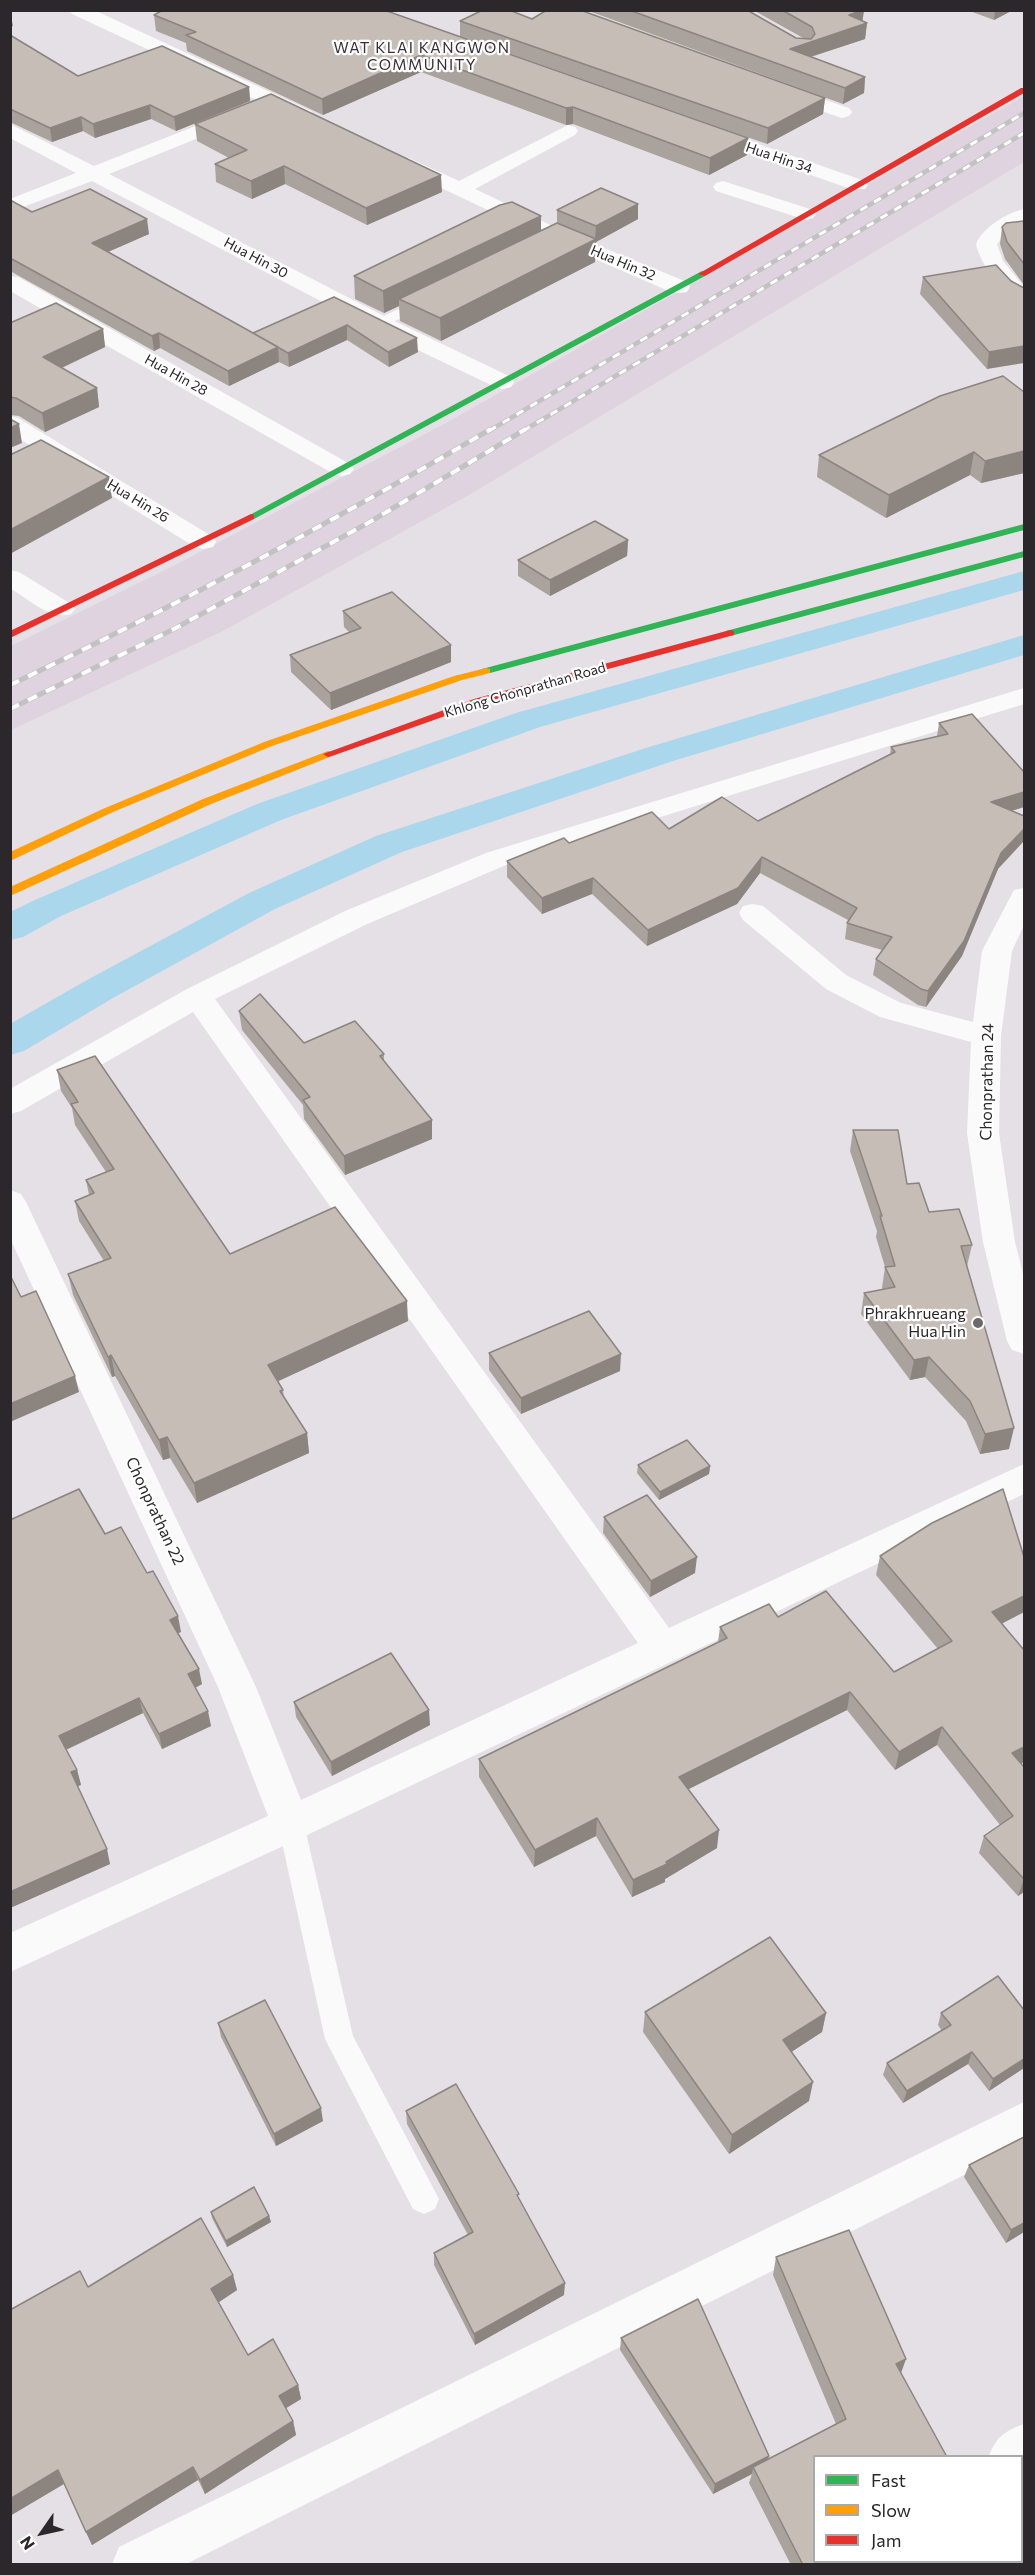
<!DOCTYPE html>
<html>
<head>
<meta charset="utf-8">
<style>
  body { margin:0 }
  #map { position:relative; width:1035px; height:2575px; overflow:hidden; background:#e5e0e5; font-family:Commissioner,sans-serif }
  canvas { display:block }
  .frame { position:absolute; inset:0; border:12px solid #2b272b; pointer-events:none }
  .legend { position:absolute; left:813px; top:2455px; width:210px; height:108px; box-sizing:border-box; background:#fff; border:2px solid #aaa9aa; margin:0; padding:8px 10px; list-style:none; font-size:18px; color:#2b272b }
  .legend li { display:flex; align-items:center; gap:12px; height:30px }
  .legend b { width:30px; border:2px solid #aaa9aa }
  .north { position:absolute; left:12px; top:2503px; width:60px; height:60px; -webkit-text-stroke:4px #fff; paint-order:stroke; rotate:236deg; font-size:16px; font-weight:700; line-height:24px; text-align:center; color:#2b272b }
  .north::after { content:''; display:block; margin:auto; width:21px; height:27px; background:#2b272b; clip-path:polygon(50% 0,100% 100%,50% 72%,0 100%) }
</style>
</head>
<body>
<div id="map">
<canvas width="1035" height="2575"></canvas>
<div class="frame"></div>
<ul class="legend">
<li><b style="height:8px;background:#30b455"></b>Fast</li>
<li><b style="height:8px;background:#ff9f0a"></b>Slow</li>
<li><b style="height:8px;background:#e5322d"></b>Jam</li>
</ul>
<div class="north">N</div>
</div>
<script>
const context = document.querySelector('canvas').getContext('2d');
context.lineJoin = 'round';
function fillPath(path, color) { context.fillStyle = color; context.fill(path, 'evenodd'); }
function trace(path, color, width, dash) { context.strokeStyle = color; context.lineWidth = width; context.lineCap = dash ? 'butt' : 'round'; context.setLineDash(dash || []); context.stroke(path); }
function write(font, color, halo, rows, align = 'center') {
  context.font = font + ' Commissioner,sans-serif'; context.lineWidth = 4.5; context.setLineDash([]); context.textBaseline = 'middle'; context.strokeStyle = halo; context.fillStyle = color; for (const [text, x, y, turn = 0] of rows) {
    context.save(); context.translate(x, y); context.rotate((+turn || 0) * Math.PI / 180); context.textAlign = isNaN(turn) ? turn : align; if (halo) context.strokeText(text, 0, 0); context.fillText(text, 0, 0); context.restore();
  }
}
const built = new Path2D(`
  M1024,96v66l-555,333 -248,137 -210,98v-84l166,-82 269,-141z`);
const canal = new Path2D(`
  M1024,571v19l-484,137 -259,93 -220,96 -38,21 -13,3v-28l25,-12 222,-96 259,-91z
  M1024,635v20l-351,106 -271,91 -127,57 -162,89 -89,53 -14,4v-31l77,-44 162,-87 127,-57 273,-89z`);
const lane = new Path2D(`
  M427,296l7,4 -2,3 -47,23 -5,1 -7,-4 2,-3z
  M291,1812l9,4 4,8 49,212 86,163 -4,10 -11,5 -11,-5 -88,-170 -47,-215 4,-8z`);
const street = new Path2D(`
  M69,10h25l217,101 3,4 -3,4h-14l-225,-105z
  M781,85l68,23 3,4 -3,4 -7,2 -68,-23 -3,-4 3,-4z
  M236,110l7,2 3,4 -3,4 -134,54 279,144 123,59 3,5 -3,5 -8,2 -8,-2 -123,-59 -280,-147 -82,31v-13l66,-26 -66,-35v-14l84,42z
  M568,125l7,2 3,4 -3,4 -100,54 90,43 122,50 3,5 -3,5 -8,1 -8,-1 -120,-52 -156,-74 -3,-4 3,-4h14l50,23z
  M706,126l159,55 3,4 -3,4h-14l-152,-53 -3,-4 3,-4z
  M723,181l90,29 3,4 -3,4 -7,2 -90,-29 -3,-4 3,-4z
  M1024,209v15l-20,12 -7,8 6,17 21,26v18c-18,-4 -45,-43 -48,-61 7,-17 31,-31 48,-35z
  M10,276l8,1 332,187 4,5 -4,5 -8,2 -8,-2 -324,-183z
  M10,416l8,2 195,119 3,5 -3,5 -9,2 -9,-2 -185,-114z
  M10,570l9,2 52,32 4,5 -4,5c-21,6 -43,-15 -61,-26z
  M1024,688v16l-518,161 -141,60 -150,74 454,629 355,-164v30l-719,342 -295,136v-39l258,-117 -50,-129 -208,-449v-48l11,4 5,8 230,485 45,113 337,-157 -445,-631 -172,99 -11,3v-25l177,-100 158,-78 141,-58z
  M1024,888v37l-12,26 -11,85 -2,97 16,109 9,36v76l-12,-4 -5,-9 -24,-99 -16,-109 4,-91 -91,-25 -54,-28 -83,-69 -4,-7 4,-7 10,-2 10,2 83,69 55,28 72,19 9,-71 32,-61z
  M1024,2102v43l-838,419h-74l7,-17z
  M1024,2424v50l-2,1v-19h-33c7,-19 16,-25 35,-32z`);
const fast = new Path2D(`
  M702,271l4,3 -1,2 -451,243 -8,-2z
  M1024,524v6l-534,143h-8l-1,-2 1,-2z
  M1024,551v6l-290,78 -4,1 -5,-3 1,-2z`);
const slow = new Path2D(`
  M486,668l4,1v4l-28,7 -190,66 -159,66 -103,49v-9l95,-44 159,-66 190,-66z
  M328,751l4,1v4l-121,48 -201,92v-9l193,-88z`);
const jam = new Path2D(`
  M1021,88h3v5l-319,183 -7,-2z
  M251,514l3,1v4l-244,119v-7z
  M730,630l4,1v4l-252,68 -150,53 -4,1 -5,-3 151,-55z`);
const railFar1 = new Path2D(`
  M489,431l535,-318
  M523,431l501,-298`);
const rail = new Path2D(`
  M10,685c164,-78 324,-164 481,-256
  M10,709l164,-80 194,-106 158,-94`);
const wall = new Path2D(`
  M156,10h228l363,145 -38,20 -136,-51 -7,1 -145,-53 -98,43 -136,-64 -1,-8 -30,-12 -2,-16 5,-3z
  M586,10h161l49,28 9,1 -52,-29h111l-2,11 5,2 -2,16 -54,18 54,20 -1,16 -21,11z
  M967,10h46l-19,10z
  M532,19l293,79 -2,16 -56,30 -307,-108v-15z
  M10,35l68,41 171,11 1,14 -74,30 -25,-12 -56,19 -12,-7 -31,11 -42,-20z
  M195,124l247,68 -75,33 -82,-41 -33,15 -36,-17 -1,-18 14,-6 -32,-17z
  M10,201l22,11 117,22 -41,18 145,82 81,-37 84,55 -29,15 -42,-27 -58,27 -10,-5 -50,24 -69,-38 -6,3 -144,-80z
  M638,204v15l-42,23 -1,20 -154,79 -41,-20 -1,-15 -15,7 -29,-14 -1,-23 187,-60v14l16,-7v-13z
  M1024,221v64l-19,-26 -5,-15 2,-17z
  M923,277l88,4 -24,88 -67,-75z
  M10,323l93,6 2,18 -43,21 35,20 2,19 -54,25 -26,-16 -9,-1z
  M1024,392v81l-43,10 -11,-8 -84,43 -69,-41 2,-22z
  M628,540l-1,16 -77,40 -32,-20v-16z
  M343,611l108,34v17l-120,48 -40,-38 -1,-17 59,-23 -5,-5z
  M939,723l85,49v35l-12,4 -14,58 -36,87 -36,51 -8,-2 -45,-30 3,-16 6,-9 -37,-11 2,-16 1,-3 -88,-47 -23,31 -90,42 -55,-52 -50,20 -35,-37v-16l62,-18 100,-14 89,-8 132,-66 1,-8 46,-11z
  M239,1011l65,32 80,11v7l48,59v19l-87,36 -41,-56 -1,-14 -61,-75z
  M57,1070l173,184 178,67 -130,60 5,9 1,8 23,35 2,20 -112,50 -27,-45 -7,2 -48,-84 -3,1 -39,-82 -5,-21 36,-13 -25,-40 -4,-20 14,-6 -3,-15 20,-8 -31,-47 -3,-17 -11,-17z
  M853,1130l54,54 22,28 43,33 -5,21 42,183 -29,5 -14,-33 -41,-44 -15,3 -49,-66 3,-21 19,-3 -1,-2 3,-21 -9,-30 1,-6 -27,-80z
  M489,1353l131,18 -99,43 -32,-44z
  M638,1465l72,1 -1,8 -50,26 -22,-27z
  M604,1517l91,56 -45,24 -47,-64z
  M105,1534l76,98 -3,1 24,51 -7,4 16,38 -49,23 -19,-36 -77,37 11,20 4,15 -3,1 32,78 -100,44z
  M880,1556l144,56 -22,11 22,27v112l-3,1 3,129 -6,4 -39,-43 5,-17 16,-11 -63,-80 -42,25 -48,-60 -159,79 29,59 -52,31v3l-33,15 -36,-61 -62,31 -55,-90v-18l239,-117 2,-15 58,-10 116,55 44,-23 -62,-74z
  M294,1702l136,23 -98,51 -36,-59z
  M1024,2010v58l-35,23 -21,-27 -65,39 -20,-28 4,-12 55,-32 -4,-6 3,-12z
  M645,2012l181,1 -4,19 -31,20 18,49 -80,53 -86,-122z
  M218,2023l105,98 -47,25 -55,-109z
  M406,2111l158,184 -89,50 -41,-80v-12l34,-18 -61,-111z
  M969,2165l55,67 -18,11 -42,-66z
  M211,2212l58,4 2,6 -44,25 -15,-29z
  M776,2257l130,102 -92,98 210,108h-233l-42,-82 3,-9 -39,20 -93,-144 1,-12 147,122 68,-36 -63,-149z
  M233,2275l4,15 -18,12 29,53 50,30 3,14 -15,9 7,13 3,14 -91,59 -7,-14 -106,65 -28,-61 24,-197z`);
const shadedWall = new Path2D(`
  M864,10l-2,15 5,-2 -2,16 -77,25 2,-15 58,-19 1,-15z
  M995,10h18l-19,10z
  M10,12l3,14 -3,1z
  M421,55v17l-98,43 -1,-16z
  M865,77l-1,16 -21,11 2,-16z
  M249,87l1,14 -74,30 -2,-14z
  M825,98l-2,16 -56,30 1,-16z
  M150,105l1,14 -56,19 -2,-14z
  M573,107v17l-7,1v-17z
  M81,117l2,14 -31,11 -2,-14z
  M748,138l-1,17 -38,20 1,-17z
  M284,166l1,18 -33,15 -1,-18z
  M441,175l1,17 -75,33 -1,-17z
  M638,204v15l-42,23 -1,20 -154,79 -1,-23 155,-78 1,-14z
  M541,216v22l-142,61v7l-15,7 -1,-22z
  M147,219l2,15 -55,24 -2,-15z
  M347,325v15l-58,27 -1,-14z
  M103,329l2,18 -59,28 -3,-18z
  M159,333l1,15 -6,3 -2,-15z
  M417,338l1,14 -29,15 -1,-15z
  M1024,346v17l-37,6 2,-17z
  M278,347l1,15 -50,24 -1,-15z
  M97,388l2,19 -54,25 -3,-19z
  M19,424l3,19 -12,5v-20z
  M1024,451v22l-43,10 4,-22z
  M974,452l-4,23 -84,43 3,-23z
  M109,477l3,21 -102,56v-24z
  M628,540l-1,16 -77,40v-16z
  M451,645v17l-120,48 -1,-17z
  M1024,792v15l-35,10 2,-15z
  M1024,829v12l-26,28 -36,87 -36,51 2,-16 73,-138z
  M762,857l-2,16 -23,31 -90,42 1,-16z
  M593,878l-1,16 -50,20v-16z
  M432,1120v19l-87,36 -1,-19z
  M407,1301l1,20 -138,64 -2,-20z
  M621,1354l-1,17 -99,43v-16z
  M111,1355l4,21 -3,1 -4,-20z
  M929,1357l-4,20 -15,3 4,-20z
  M75,1376l4,16 -69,30v-18z
  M1014,1428l-5,21 -29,5 5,-20z
  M307,1433l2,20 -112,50 -3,-20z
  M167,1437l3,21 -7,2 -4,-20z
  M710,1466l-1,8 -50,26 1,-8z
  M697,1557l-2,16 -45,24 1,-16z
  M1024,1596v16l-36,19 4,-19z
  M178,1616l3,16 -8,3 -3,-15z
  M199,1669l3,15 -11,6 -3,-16z
  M850,1692l-3,18 -170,85 2,-18z
  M139,1698l4,15 -80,38 -4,-15z
  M429,1710l1,15 -98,51 -1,-14z
  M208,1711l3,15 -49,23 -3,-15z
  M942,1727l-5,18 -42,25 4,-18z
  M1024,1747v15l-17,10 5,-19z
  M77,1770l4,15 -6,2 -4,-15z
  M597,1818l-1,18 -62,31 1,-17z
  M719,1830l-2,18 -52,31v3l-33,15 1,-17 33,-18z
  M107,1849l3,15 -100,44v-16z
  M1024,1879v13l-6,4z
  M826,2013l-4,19 -43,28 4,-20z
  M972,2052l-4,12 -65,39 4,-12z
  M1024,2059v9l-35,23 4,-12z
  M813,2082l-4,19 -80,53 3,-19z
  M321,2108l2,13 -47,25 -2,-12z
  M269,2216l2,6 -44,25 -1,-6z
  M1024,2223v9l-18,11 5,-13z
  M233,2275l4,15 -21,14 -5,-15z
  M565,2283l-1,12 -89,50 -1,-11z
  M906,2359l-6,17 -4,-12z
  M298,2385l3,14 -18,11 -4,-14z
  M293,2421l3,14 -91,59 -5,-14z
  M769,2456l-3,11h-13l-1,7 -39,20 2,-10z
  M193,2467l5,13 -106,65 -6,-13z
  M58,2470l6,14 -54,32v-17z`);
const building = new Path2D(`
  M163,10h221l364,128 -38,20 -137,-51 -7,1 -145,-53 -99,44 -136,-64 10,-3 -42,-17z
  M483,10h26l23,9 15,-9h33l245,88 -57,30 -308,-107z
  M629,10h118l49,28 15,1 4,-5 -3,-7 -30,-17h81l-14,5 18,8 -77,26 75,28 -20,11z
  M10,35l68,41 84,-30 87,41 -75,30 -24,-12 -57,19 -12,-7 -31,11 -40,-19z
  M271,94l170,81 -75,33 -82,-42 -33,15 -36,-17 32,-14 -52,-26z
  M601,188l37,16 -42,22 -39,-16z
  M90,189l57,30 -55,24 186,104 -50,24 -69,-38 -7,3 -142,-78v-57h2l20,11z
  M512,202l29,14 -158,75 -29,-15 146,-71z
  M1024,221v43l-17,-22 -5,-15 4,-4z
  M557,223l39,16 -156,79 -41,-19z
  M996,265l15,16 13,7v58l-35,6 -66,-75z
  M334,297l83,41 -29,14 -41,-27 -59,28 -35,-20z
  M56,303l47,26 -60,28 54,31 -55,25 -26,-15 -6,-1v-74z
  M1003,376l21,16v59l-39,10 -11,-9 -85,43 -70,-40 121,-59z
  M10,419l9,5 -9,4z
  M41,440l68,37 -99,53v-75z
  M595,521l33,19 -78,40 -32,-20z
  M392,592l59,53 -121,48 -40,-38 71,-27 -18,-17z
  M972,714l52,58v20l-33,10 33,14v13l-23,24 -37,88 -36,50 -7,-2 -45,-30 16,-22 -45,-14 10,-15 -95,-51 -24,31 -90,42 -55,-52 -51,20 -35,-37 57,-23 5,5 83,-31 17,17 53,-32 36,24 137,-69 -4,-5 57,-13 -9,-11z
  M260,994l44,49 51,-22 29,33 -4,2 52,64 -88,36 -41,-56 7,-3 -71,-86z
  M95,1056l135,198 105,-47 72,94 -139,64 15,25 -3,1 27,42 -113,50 -27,-46 -8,3 -48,-85 -3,2 -40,-83 43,-16 -36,-57 19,-8 -8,-13 28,-11 -43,-65 7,-2 -21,-32z
  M853,1130h45l9,54 12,-1 10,29 30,-3 13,36 -11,1 53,182 -29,6 -15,-33 -41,-44 -15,3 -50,-67 31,-6 -10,-20 10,-1 -15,-50h2z
  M10,1275l11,22 15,-6 39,85 -65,28z
  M589,1311l32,43 -100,44 -32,-45z
  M687,1440l23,26 -50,26 -22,-27z
  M79,1489l26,45 16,-7 26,46 6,-2 25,45 -8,4 29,49 -11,5 20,37 -49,23 -20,-36 -80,38 18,34 -6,2 36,77 -97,43v-372z
  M1003,1489l21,68v39l-32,16 32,38v97l-12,6 12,14v112l-40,-43 29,-20 -71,-89 -43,25 -49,-60 -171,85 40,53 -53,32 1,2 -34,16 -36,-62 -62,32 -56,-91 248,-121 -7,-11 49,-23 9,13 48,-26 68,81 58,-31 -72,-85 52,-33z
  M647,1495l50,62 -46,24 -47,-64z
  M391,1653l38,57 -98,52 -37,-60z
  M770,1937l56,76 -43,27 30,42 -81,53 -87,-123z
  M998,1976l26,34v49l-31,20 -21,-27 -65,39 -20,-28 64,-38 -10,-12z
  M265,2000l56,108 -47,26 -56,-111z
  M456,2084l63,110 -2,1 48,88 -91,51 -40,-81 39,-21 -67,-121z
  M1024,2137v86l-13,7 -42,-65z
  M254,2187l15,29 -43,25 -15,-29z
  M201,2218l32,57 -22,14 37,66 25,-16 25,46 -19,11 14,25 -93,59 -7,-13 -107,65 -28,-62 -48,29v-189l70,-39 8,16z
  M849,2230l57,129 -10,5 51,93h-133v105h208v-77l2,-1v81h-221l-50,-98 93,-48 -70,-162z
  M698,2299l71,157 -54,28 -94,-146z`);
const markers = [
  [978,1323,6,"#6c686c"]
];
const farStreetnames = [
  ["Hua Hin 34",779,158,19],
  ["Hua Hin 30",256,258,28],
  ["Hua Hin 32",623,263,23],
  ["Hua Hin 28",176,375,29],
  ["Hua Hin 26",138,501,31],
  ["Khlong Chonprathan Road",525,690,-16]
];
const farNeighbourhoodnames = [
  ["WAT KLAI KANGWON",422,48],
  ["COMMUNITY",422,65]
];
const streetNames = [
  ["Chonprathan 24",987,1082,-89],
  ["Chonprathan 22",155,1511,65]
];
const poiNames = [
  ["Phrakhrueang",966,1314],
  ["Hua Hin",966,1332]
];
fillPath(built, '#ded3de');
fillPath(canal, '#aad7eb');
fillPath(lane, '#fbfafb');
fillPath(street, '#fbfafb');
fillPath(fast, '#30b455');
fillPath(slow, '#ff9f0a');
fillPath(jam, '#e5322d');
trace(railFar1, '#c3c2c3', 4.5);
trace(rail, '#c3c2c3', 5);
trace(railFar1, '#fff', 3, [8]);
trace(rail, '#fff', 4, [10]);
fillPath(wall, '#aaa39d');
fillPath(shadedWall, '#8b847f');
fillPath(building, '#c6bdb6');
trace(building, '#8b847f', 1.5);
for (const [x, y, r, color] of markers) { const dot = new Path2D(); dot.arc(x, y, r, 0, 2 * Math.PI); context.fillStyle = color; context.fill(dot); trace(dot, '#fff', 2); }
write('14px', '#2b272b', '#fff', farStreetnames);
context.letterSpacing = '1.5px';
write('15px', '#383038', '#fff', farNeighbourhoodnames);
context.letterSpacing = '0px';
write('16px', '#2b272b', '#fff', streetNames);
write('16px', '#2b272b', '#fff', poiNames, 'right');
</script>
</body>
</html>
